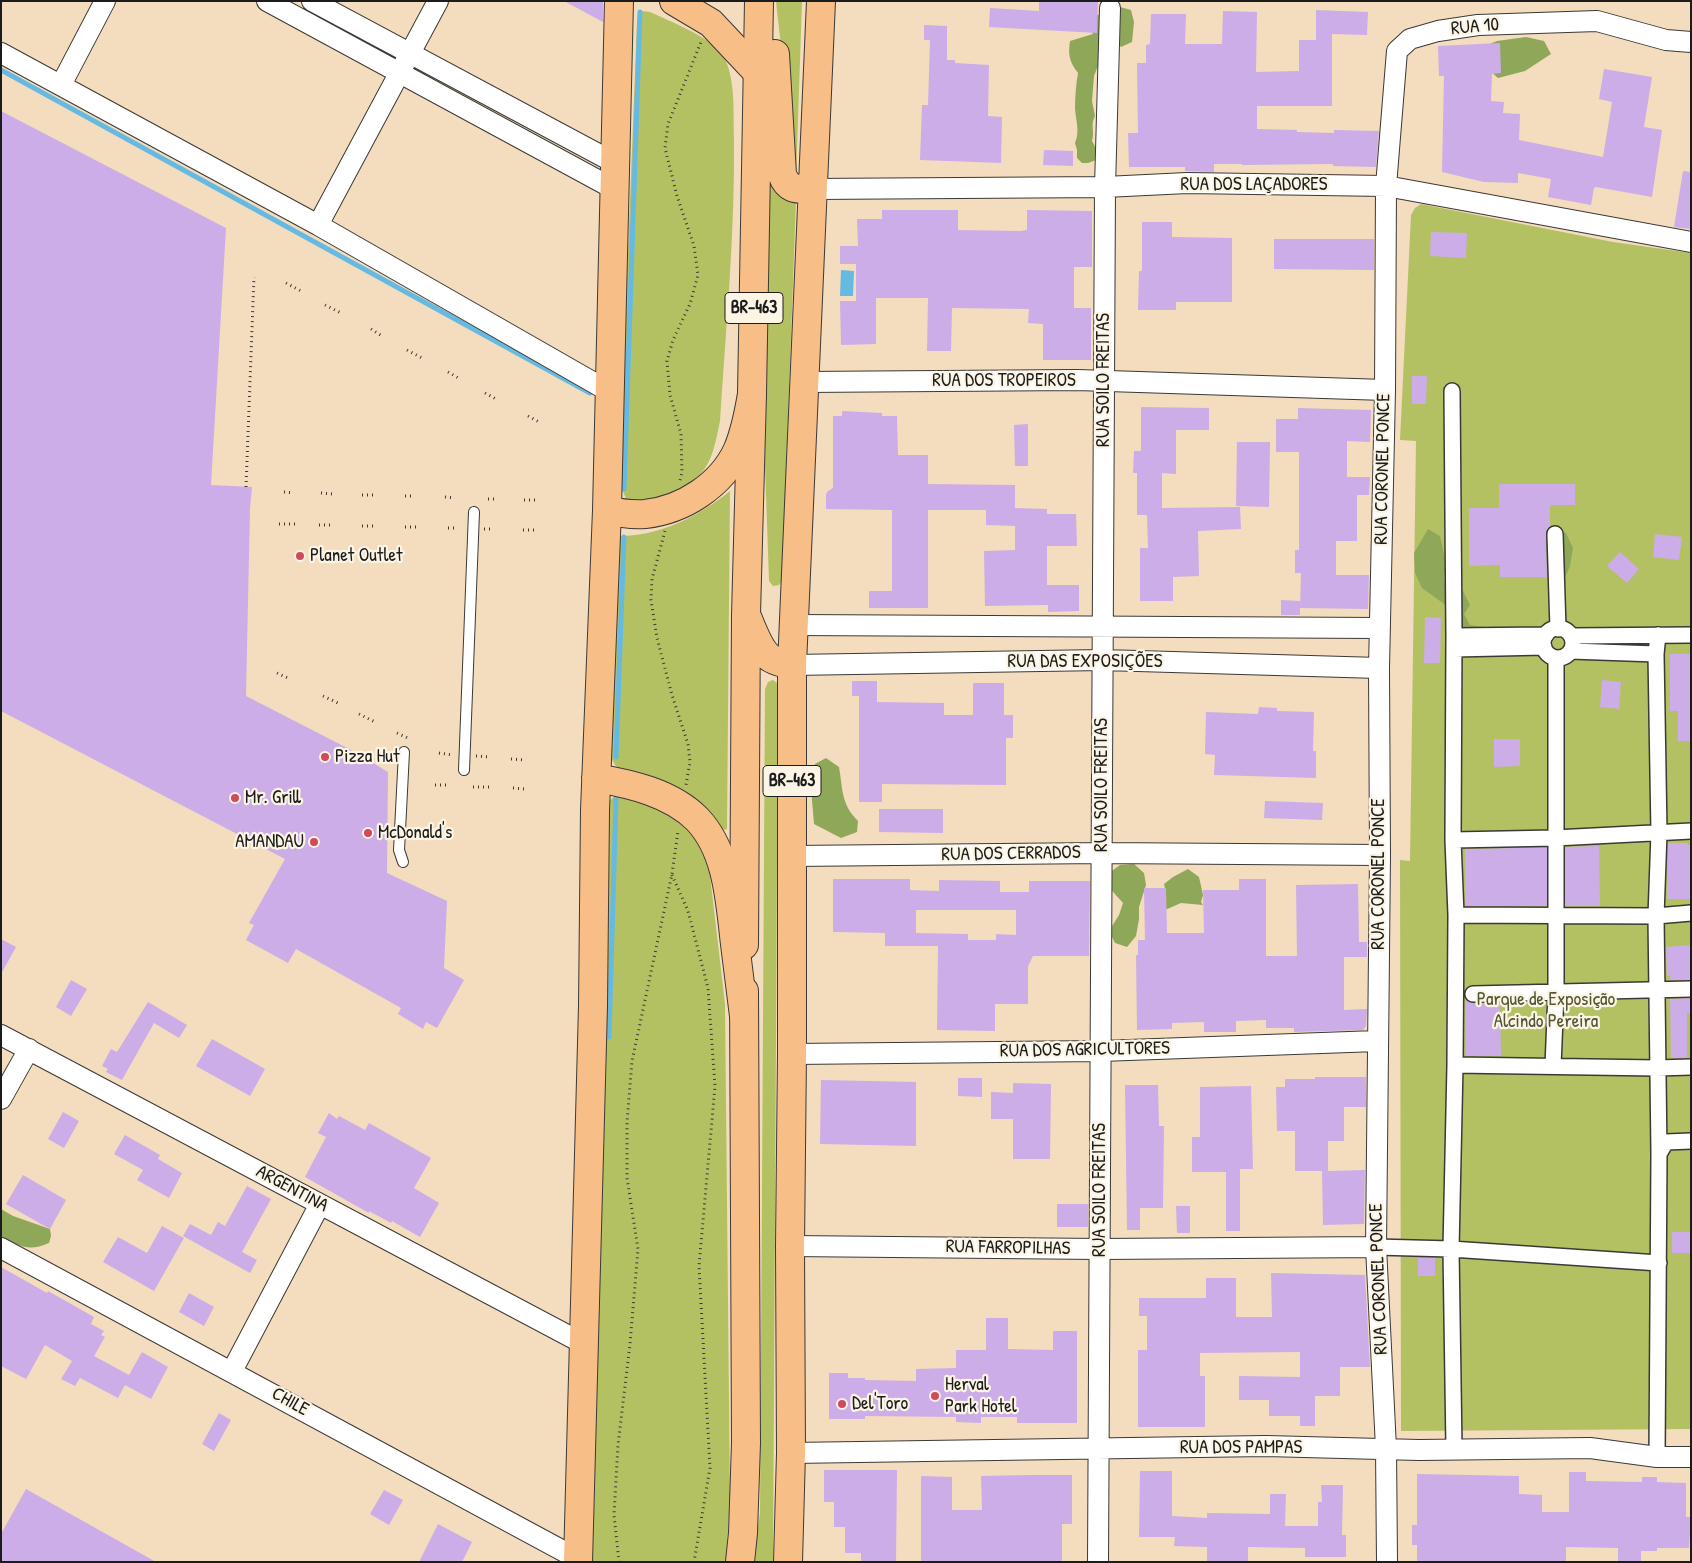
<!DOCTYPE html>
<html>
<head>
<meta charset="utf-8">
<style>
  body { margin:0 }
  #map { position:relative; width:1692px; height:1563px; overflow:hidden; background:#f4dcbe; font-family:"Patrick Hand",sans-serif }
  canvas { display:block }
  .frame { position:absolute; inset:0; border:2px solid #1c1c1c; pointer-events:none }
</style>
</head>
<body>
<div id="map">
<canvas width="1692" height="1563"></canvas>
<div class="frame"></div>
</div>
<script>
const context = document.querySelector('canvas').getContext('2d');
context.lineJoin = 'round';
function fillPath(path, color) { context.fillStyle = color; context.fill(path, 'evenodd'); }
function trace(path, color, width, dash) { context.strokeStyle = color; context.lineWidth = width; context.lineCap = dash ? 'butt' : 'round'; context.setLineDash(dash || []); context.stroke(path); }
function write(font, color, halo, rows, align = 'center') {
  context.font = font + ' "Patrick Hand",sans-serif'; context.lineWidth = 4.5; context.setLineDash([]); context.textBaseline = 'middle'; context.strokeStyle = halo; context.fillStyle = color; for (const [text, x, y, turn = 0] of rows) {
    context.save(); context.translate(x, y); context.rotate((+turn || 0) * Math.PI / 180); context.textAlign = isNaN(turn) ? turn : align; if (halo) context.strokeText(text, 0, 0); context.fillText(text, 0, 0); context.restore();
  }
}
const green = new Path2D(`
  M776,1h26l-6,178 -19,-168z
  M642,11l8,1c19,9 64,26 74,45 12,23 9,57 10,82 1,94 -8,188 -14,282 -7,33 -9,52 -41,69 -7,4 -14,10 -21,11 -10,1 -21,0 -31,0l-8,-19 18,-460 1,-9z
  M766,72l5,109c4,12 15,15 25,20l-14,380 -3,4 -6,1 -4,-5 -4,-115z
  M1421,204l192,38 78,11v1176l-290,2 -1,-571 10,1 6,-420 -16,-1 11,-225 4,-7z
  M730,491l-3,338 -3,1 -15,-18 -88,-42 -6,-5 -6,-11 11,-218c40,0 79,-20 110,-45z
  M773,680l4,3 1,7 -5,872h-20l7,-49 5,-824 3,-7z
  M617,794l44,13 30,21 7,9 11,30 16,137 5,495 -4,63h-140l21,-759z`);
const forest = new Path2D(`
  M1120,7l11,3 3,12 -2,20 -11,5 -6,-6 -1,-27z
  M1089,10l15,8 -1,35 -9,23 -2,25 3,15c-5,9 0,15 -3,25l5,9 -1,10 -8,3h-6l-5,-5v-8l-2,-7c5,-11 1,-22 0,-34 0,-12 1,-25 3,-36 -9,-12 -10,-18 -8,-32l23,-7 -12,-19z
  M1526,37l18,4 7,13 -26,17 -27,7 -15,-13 -3,-17 17,-7z
  M1555,528l11,5 7,15 -3,18 -6,14h-9l-8,-4 -4,-38z
  M1428,529l12,7c2,9 5,19 5,28 0,15 -5,17 8,30l9,-5 8,16 -6,9 6,11 28,4 -47,1 -6,-16 9,-3 -32,-23 -7,-15 -1,-20z
  M826,758l13,9c4,23 2,37 19,54l-1,11 -16,6 -27,-14 -3,-36 4,-24z
  M1134,864l10,9 2,12 -7,22v12l-3,17 -9,11 -12,-4 -6,-12 10,-16 4,-12 -17,-19 -1,-8 15,-11z
  M1188,869l11,8 4,18 -2,7 2,3 -22,-2 -16,7 -8,-3 9,-14 -2,-9 9,-7z
  M1,1209l12,7 37,13 1,7 -2,7c-21,9 -28,3 -48,-6z`);
const water = new Path2D(`
  M841,270l13,1 -1,25h-13z`);
const stream = new Path2D(`
  M1,70l589,323
  M624,489l16,-477
  M616,757l8,-220
  M609,1037l7,-238`);
const building = new Path2D(`
  M564,1h39v21z
  M1039,1h59l-1,32 -108,-6 1,-19 49,3z
  M1316,10l52,2 -1,23 -35,-1v72h-75v23l40,1v2l37,1v-3l45,1 -3,36 -43,-1v-2l-91,1v-1h-28v8l-29,-1v-4h-56l-1,-34h10l-1,-70h9v-18l4,-1 1,-30h35l-1,30h37l1,-33 34,1 -1,60 43,-1v-31h17z
  M924,25l23,1v34h8v3l34,2 -1,51 14,1 -1,46 -81,-3 2,-55h6l2,-65h-6z
  M1500,43l1,30 -9,1 -1,27 13,1 -1,11 17,1 -1,26 84,17 9,-55 -13,-3 5,-30 48,8 -8,50 18,3 -10,67 -56,-10 -2,1 -3,17 -43,-8 3,-18 -33,-6v10l-34,-1 -42,-10 2,-96h-5l-1,-30z
  M1,111l225,117 -15,257 41,2 -2,21 -4,188 109,56 33,20 -1,101 60,28 -3,67 20,12 -27,48 -11,-6 -3,7 -25,-15 3,-6 -105,-59 -8,14 -42,-23 8,-15 -5,-2 36,-64 -284,-148z
  M1044,150l29,1v15l-30,-1z
  M1683,171l8,1v57l-17,-2z
  M882,210h76v20l62,1 7,-1v-20l65,1v56h-18v41h17v52h-48v-36l-15,-1 1,-14 -77,-1 -1,43h-24l1,-53h-52v46l-35,1 -1,-44h16v-37h-16v-18h18l-1,-27h25z
  M1142,222h30v15l60,1v64h-56v8h-38l1,-39h3z
  M1431,232l36,1 -1,25 -36,-2z
  M1274,239h100v31l-100,-1z
  M1412,376h15l-1,28h-14z
  M1141,407l68,1v22h-33v44l-14,-1v35l78,-1 1,22 -43,2 1,45 -26,1v24h-33v-53h8l-1,-33h-10v-42h-4l1,-22h7z
  M1298,408l73,2 -1,32 -23,-1v36h23l-1,18h-12v46h-21v34h33l-1,34 -68,-1 1,-35h-6v-23h4v-98h-23v-33h22z
  M842,411l40,2v3h15l1,39h30v29l87,1v23l32,1v5h29l1,32h-30v39h32v26l-31,1v-7l-63,1 -1,-55 31,-1v-24l-29,-1v-15h-58v98h-59v-17h23v-81l-66,-1v-15l2,-3 5,-3v-72h9z
  M1028,424v42h-13l-1,-41z
  M1237,442h33l-1,65 -33,-1z
  M1499,484h76v21h-25v21l-4,8 1,43h-47v-12l-31,1v-58h30z
  M1655,534l27,3 -3,23 -26,-3z
  M1620,552l19,17 -12,14 -20,-17z
  M1281,600l19,1v14h-19z
  M1425,617l16,1 -1,45h-16z
  M1670,654h21v87h-13v-30h-8z
  M1602,680l19,2 -2,27 -19,-2z
  M852,681h25v21l67,1v12h29v-32h31v32h9v23h-7v47l-124,-1v18h-23v-106h-7z
  M1259,707l18,1v3l37,1 -1,39h3v27l-102,-3 1,-20 -10,-1 1,-42 52,2z
  M1494,739h26v27l-26,1z
  M1265,801l58,2 -1,17 -58,-2z
  M879,809h64v24l-64,-1z
  M1668,843h20v2h3v54h-24z
  M1599,846l1,60h-35v-59z
  M1518,848h29v58h-82v-57z
  M833,879h77v11l29,1v-11l61,1v11h29v-11h61l-1,75h-56l-5,10v38h-33v27l-58,-1 1,-84h-53v-13l-52,-1zM916,910h100v25l-20,-1v6h-28v-6l-52,-1z
  M1239,879h27v77h31l-1,-71 62,-1 1,58h8v15h-23v53l23,-1 -1,17 -3,4 -69,2v-4h-28v-8l-30,1v11h-32v-10l-32,1v6l-35,1 -1,-75h2v-15h7l-1,-52h22l1,45h37l-1,-43h36z
  M1,939l15,8 -15,27z
  M1691,945v35h-21v-4h-3l-1,-29z
  M71,980l16,9 -16,27 -15,-9z
  M1691,998v15h-4v45h-16l-1,-59z
  M1465,1001l8,2h27l1,53h-35z
  M148,1002l39,23 -8,13 -25,-15 -32,57 -16,-8 2,-3 -6,-3 9,-17 6,3z
  M212,1039l53,30 -15,27 -54,-30z
  M1315,1077h51v30h-22v34h-16v30l37,-1 -1,54 -41,1 -1,-54h5h-32v-40h-18l-1,-44h9v-8h30z
  M958,1078h24v19l-24,-1z
  M821,1080l95,2v64l-96,-2z
  M1013,1083l38,1 -1,75h-37v-40h-22v-27l22,1z
  M1125,1085h33l1,41h5l-1,82h-23v22h-13z
  M1251,1086l2,83h-13v62h-14v-59h-34v-35h8v-50z
  M63,1112l16,9 -15,27 -16,-9z
  M329,1113l8,6 2,-3 26,14 4,-7 62,35 -17,30 25,15 -19,34 -28,-16 -1,2 -22,-12v2l-64,-36 21,-40 -8,-4z
  M125,1135l35,20 -2,4 24,14 -13,25 -32,-18 6,-10 -29,-16z
  M23,1175l43,25 -16,29 -44,-25z
  M247,1186l24,13 -29,53 15,8 -7,13 -67,-37 7,-12 21,11 7,-13 7,4z
  M1057,1204h31v23h-31z
  M1176,1206h14v27h-13z
  M162,1226l22,12 -30,53 -51,-29 15,-25 29,16z
  M1672,1232h19v21h-19z
  M1418,1258h17v18h-17z
  M1,1267l46,26 1,-2 46,26 -3,7 13,7 -3,4 4,2 -11,19 35,19 13,-23 26,15 -17,32 -26,-14 -7,13 -38,-20 -5,8 -14,-7 11,-18 -27,-16 -19,34 -25,-13z
  M1271,1273l94,2 5,92h-30v29h-25v30h-15v-10h-31v-16h-30v-24l61,1v-25l-100,1v23h5v51h-67v-77h9v-34h-8v-18h67v-20h30v39h36z
  M189,1293l25,14 -10,19 -25,-14z
  M986,1318h22v31l45,1v-19h24v92h-60v-6h-36v6l-25,-1v-5l-91,-1v3h-36v-46h19v5h17v2l51,1v-12l40,-1v-18h30z
  M219,1413l12,7 -17,31 -12,-7z
  M824,1470h73l-1,92h-35v-9h-16v-26h-11v-25h-10z
  M1140,1471h32v45l35,2v-5l63,1v-20h16l-1,32h33v-24h4l-1,-17h22l-1,50h4v22h-41v-9l-57,-1v15h-41v-15l-33,-1 1,-9h-36z
  M1569,1472h17v9l56,1v-5h15v5l29,1v34h5l-2,31h-32v3h-16v11h-23v-14l-52,-1v15h-149v-17h-5v-20h5v-51l102,2v18l23,1v17h27z
  M1029,1475h43v49h-10v38h-141v-86l31,1v33h30l-1,-34z
  M26,1489l130,73h-155v-28z
  M384,1490l19,10 -14,25 -19,-11z
  M438,1524l34,18 -10,20h-43z`);
const path = new Path2D(`
  M286,283l15,8
  M325,305l16,8
  M371,329l11,7
  M407,350l15,8
  M448,372l12,7
  M485,393l13,7
  M528,416l11,6
  M680,480l2,-7 -1,-39 -11,-39 -3,-34 6,-21 17,-36 8,-29 -4,-29 -17,-50 -12,-48 3,-24 33,-82
  M246,487l8,-210
  M284,492l10,1
  M321,493l12,1
  M362,495h13
  M405,496h9
  M445,497l10,1
  M488,499h8
  M524,500h14
  M279,524h17
  M319,525h13
  M362,526h13
  M405,527h12
  M448,528h10
  M484,529h10
  M523,530h14
  M665,531l-13,48 -1,21 6,38 15,57 16,49 2,18 -4,23
  M277,673l13,6
  M323,696l15,7
  M359,714l16,8
  M397,733l13,6
  M439,753l14,2
  M476,756l14,1
  M511,759l14,1
  M435,785h13
  M473,787h16
  M513,788l12,1
  M672,875l16,36 20,77 7,98 -16,180 11,202 -16,94
  M619,1562l-5,-47 4,-70 12,-101 8,-95 -11,-71v-56l5,-61 40,-187 6,-43`);
const service = new Path2D(`
  M464,770l10,-258
  M403,862l-4,-12 5,-98`);
const pedestrian = new Path2D(`
  M1452,391l2,245 -1,204 3,75 -1,150 -4,184 3,200
  M1555,534l3,95
  M1543 643a15 15 0 1 1 30 0a15 15 0 1 1-30 0Z
  M1454,636l92,-1
  M1571,636l120,-1
  M1454,649l90,-2
  M1571,651l85,3
  M1453,840l102,-2 136,-7
  M1456,915l200,1 35,-3
  M1473,994l218,-5
  M1455,1065l202,3 34,-1
  M1553,1066l3,-73v-335
  M1659,1154l7,-12 25,-1
  M1376,1247l75,2 208,14
  M1657,1457l2,-303 -3,-238 3,-83 -3,-179 2,-19`);
const minor = new Path2D(`
  M267,1l347,188
  M312,1l303,162
  M1,53l317,172 292,167
  M61,85l44,-84
  M813,189l292,-2 82,-4 199,3 305,56
  M318,225l120,-224
  M804,382l273,-2 308,10
  M793,625l587,3
  M792,665l311,-5 276,8
  M792,856l310,-3 278,2
  M1,1035l583,309
  M792,1054l309,-3 276,-10
  M1,1099l28,-50
  M790,1246l310,3 276,-2
  M1,1248l577,311
  M232,1371l88,-167
  M791,1453l475,-7 153,4 171,-2 67,9h34
  M1098,1562l7,-1375 5,-179
  M1387,1562l-1,-114 -10,-201 4,-392 -1,-187 6,-278 1,-204 11,-135 13,-12 28,-8 40,-6 119,-4 69,19 25,2`);
const primary = new Path2D(`
  M775,54l7,120c6,17 16,15 31,15
  M748,619c4,10 12,31 21,38 6,5 15,6 23,8
  M744,945l2,-330 6,-221 7,-393
  M740,1562l3,-29 3,-90 -2,-452
  M788,1562l3,-109 -1,-207 2,-192v-389l29,-664`);
const trunk = new Path2D(`
  M674,1l37,22 47,50
  M607,510c12,3 25,5 38,4 38,-4 77,-29 93,-65 7,-17 11,-37 14,-55
  M596,778c35,6 75,15 101,41 31,32 33,83 38,125 3,24 6,48 9,72
  M578,1562l15,-556 2,-196 12,-300 12,-509`);
const markers = [
  [300,556,5,"#d1495b"],
  [325,757,5,"#d1495b"],
  [235,798,5,"#d1495b"],
  [368,833,5,"#d1495b"],
  [314,842,5,"#d1495b"],
  [935,1396,5,"#d1495b"],
  [842,1404,5,"#d1495b"]
];
const shields = [
  [754,308,58],
  [792,781,58]
];
const shieldNames = [
  ["BR-463",754,308],
  ["BR-463",792,781]
];
const streetNames = [
  ["RUA 10",1475,27,-5],
  ["RUA DOS LAÇADORES",1254,185],
  ["RUA SOILO FREITAS",1104,380,-90],
  ["RUA DOS TROPEIROS",1004,381],
  ["RUA CORONEL PONCE",1383,469,-89],
  ["RUA DAS EXPOSIÇÕES",1085,662],
  ["RUA SOILO FREITAS",1102,785,-90],
  ["RUA DOS CERRADOS",1011,854,-1],
  ["RUA CORONEL PONCE",1379,874,-90],
  ["RUA DOS AGRICULTORES",1085,1050,-1],
  ["ARGENTINA",292,1189,28],
  ["RUA SOILO FREITAS",1100,1190,-90],
  ["RUA FARROPILHAS",1008,1248,1],
  ["RUA CORONEL PONCE",1379,1279,-92],
  ["CHILE",290,1402,29],
  ["RUA DOS PAMPAS",1241,1448]
];
const poiNames = [
  ["Planet Outlet",310,556],
  ["Pizza Hut",335,757],
  ["Mr. Grill",245,798],
  ["McDonald's",378,833],
  ["AMANDAU",304,842,"right"],
  ["Herval",945,1385],
  ["Park Hotel",945,1407],
  ["Del'Toro",852,1404]
];
const parkNames = [
  ["Parque de Exposição",1546,1000],
  ["Alcindo Pereira",1546,1022]
];
fillPath(green, '#b4c163');
fillPath(forest, '#8fa759');
fillPath(water, '#66bae2');
trace(stream, '#66bae2', 5);
fillPath(building, '#ccade7');
trace(service, '#3c3934', 12);
trace(pedestrian, '#3c3934', 18);
trace(minor, '#3c3934', 22);
trace(primary, '#3c3934', 30);
trace(trunk, '#3c3934', 30);
trace(path, '#3c3934', 3, [1, 4]);
trace(service, '#fff', 10);
trace(pedestrian, '#fff', 15);
trace(minor, '#fff', 20);
trace(primary, '#f7be88', 28);
trace(trunk, '#f7be88', 28);
for (const [x, y, r, color] of markers) { const dot = new Path2D(); dot.arc(x, y, r, 0, 2 * Math.PI); context.fillStyle = color; context.fill(dot); trace(dot, '#fcf5e5', 2); }
for (const [x, y, w] of shields) { const box = new Path2D(); box.roundRect(x - w / 2, y - 15.5, w, 31, 4); context.fillStyle = '#fcf5e5'; context.fill(box); trace(box, '#1c1c1c', 1); }
write('bold 18px', '#1c1c1c', null, shieldNames);
write('19px', '#1c1c1c', '#fcf5e5', streetNames);
write('19px', '#1c1c1c', '#fcf5e5', poiNames, 'left');
write('19px', '#515635', '#fcf5e5', parkNames);
</script>
</body>
</html>
